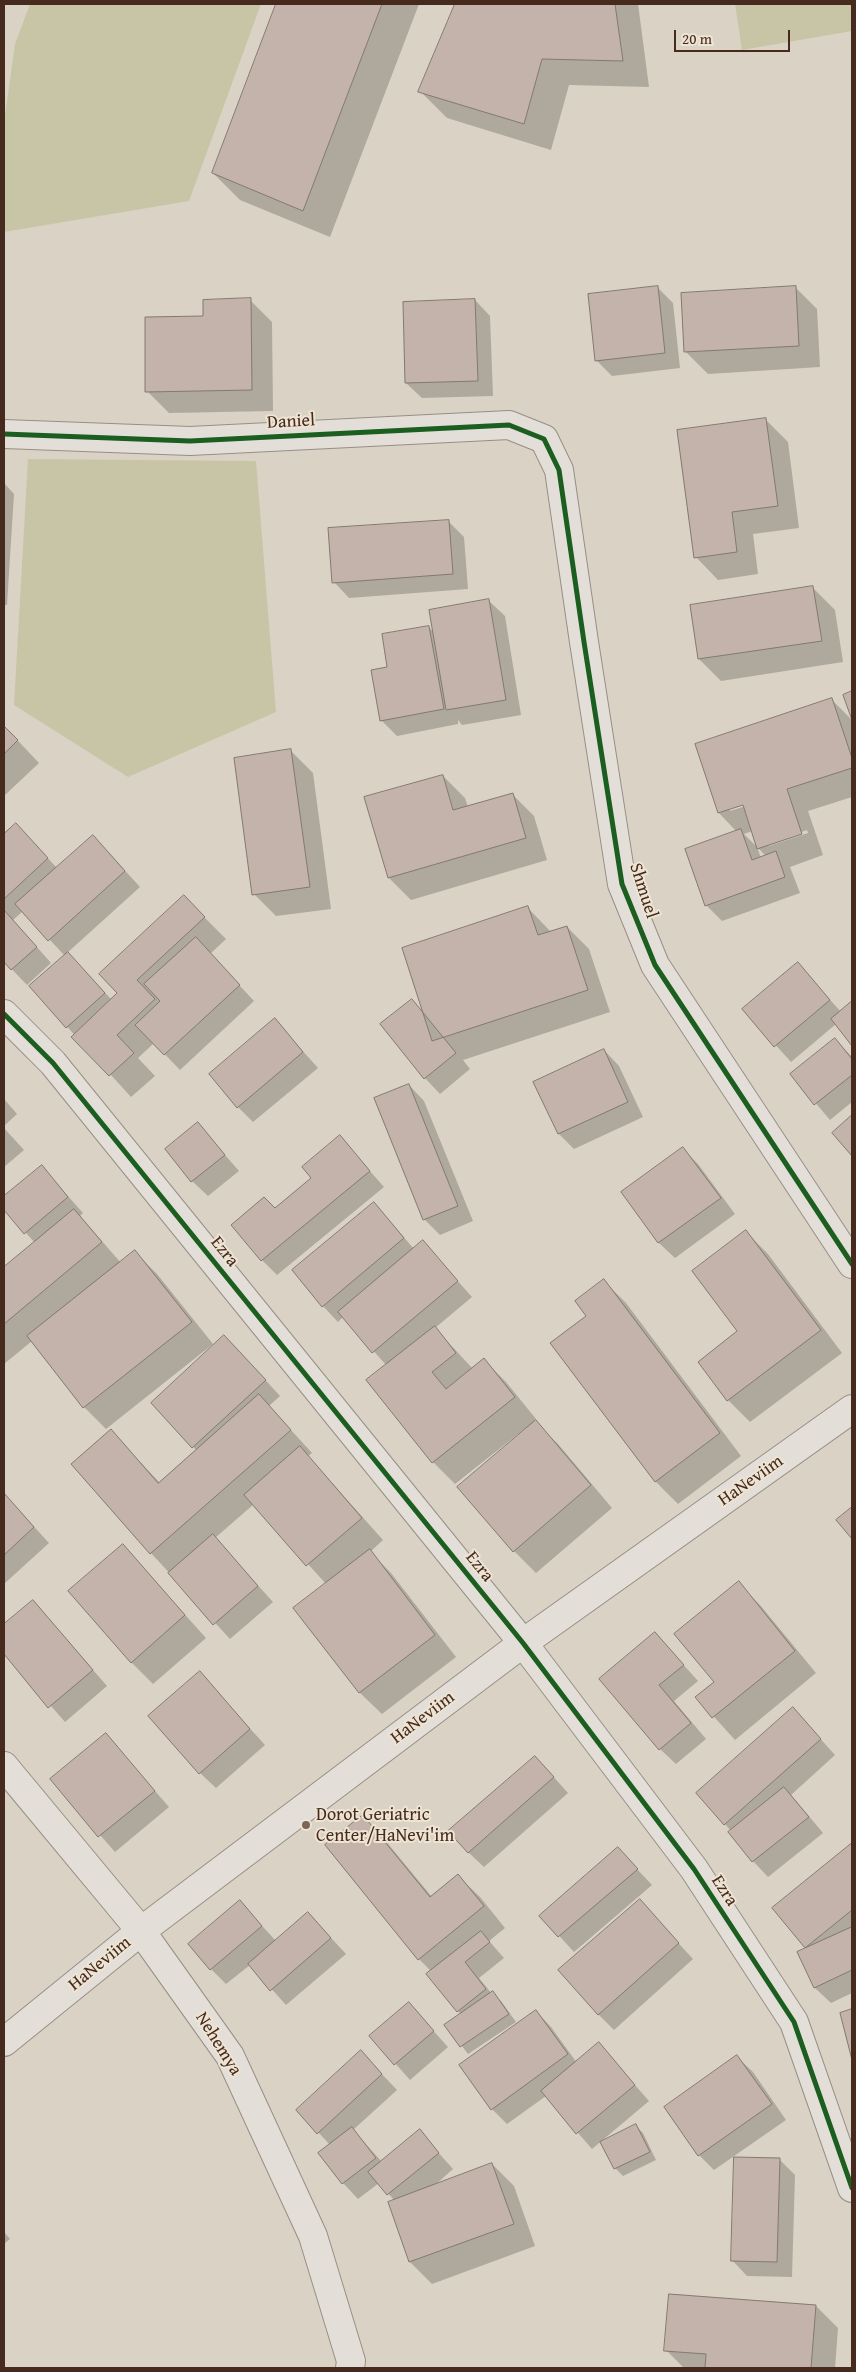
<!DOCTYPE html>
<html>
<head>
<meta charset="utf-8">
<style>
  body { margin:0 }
  #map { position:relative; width:856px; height:2372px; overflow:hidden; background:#dad2c5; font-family:"Gentium Book Plus",serif }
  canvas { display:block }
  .frame { position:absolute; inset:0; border:5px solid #472a1e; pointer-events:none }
  .scale { position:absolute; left:674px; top:30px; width:116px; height:22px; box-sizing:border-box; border:2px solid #472a1e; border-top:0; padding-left:6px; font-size:15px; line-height:18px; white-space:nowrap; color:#472a1e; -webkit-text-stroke:4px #ede4d3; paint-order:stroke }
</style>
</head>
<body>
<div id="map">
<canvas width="856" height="2372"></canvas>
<div class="frame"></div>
<div class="scale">20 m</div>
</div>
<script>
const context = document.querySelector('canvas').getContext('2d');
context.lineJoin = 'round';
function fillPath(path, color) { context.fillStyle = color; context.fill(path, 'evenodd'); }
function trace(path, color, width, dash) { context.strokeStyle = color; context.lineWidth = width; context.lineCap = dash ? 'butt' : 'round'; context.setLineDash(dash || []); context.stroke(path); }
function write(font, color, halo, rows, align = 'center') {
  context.font = font + ' "Gentium Book Plus",serif'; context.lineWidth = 4; context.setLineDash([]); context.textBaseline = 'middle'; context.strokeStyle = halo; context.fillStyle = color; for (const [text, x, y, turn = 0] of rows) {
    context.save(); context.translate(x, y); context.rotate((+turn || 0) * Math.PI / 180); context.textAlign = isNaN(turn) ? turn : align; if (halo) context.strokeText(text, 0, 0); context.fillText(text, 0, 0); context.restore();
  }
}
const green = new Path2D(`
  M30,4h231l-72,197 -185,31v-109l11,-79z
  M735,4h117v27l-110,19z
  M28,459l228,2 20,251 -148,65 -114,-72z`);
const shadow = new Path2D(`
  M277,4h142l-89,233 -90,-37 -27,-27z
  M456,4h182l11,83 -80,-2 -18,65 -104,-32 -27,-27z
  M795,287l22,22 3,58 -112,7 -22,-22 -4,-58z
  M658,288l15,15 7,65 -68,8 -16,-16z
  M250,300l22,22 1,89 -104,2 -22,-22 58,-74z
  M475,300l15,16 3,80 -71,2 -16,-15z
  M766,420l22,22 11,86 -46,6 5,40 -40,6 -22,-23z
  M4,483l10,11 -7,111h-3z
  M448,521l16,16 4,52 -119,9 -15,-16z
  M813,588l22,22 8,52 -122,19 -22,-22z
  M489,601l16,15 16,99 -59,10 -4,-5v4l-61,12 -16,-16 8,-52 40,-41 5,6z
  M832,700l20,20v77l-44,14 15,44 -33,12 10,26 -78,28 -16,-16 31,-73 -18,-19zM748,802l1,3 -19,6v-3zM807,830l1,3 -39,13v-3zM752,831l5,16 -13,-13zM757,847l9,9 -5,2z
  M4,726l35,37 -35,33z
  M291,751l22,22 18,136 -55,7 -22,-22z
  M443,776l22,22 3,9 44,-13 22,22 13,44 -136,40 -22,-22z
  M16,824l41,44 51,-16 32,35 -73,66 45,47 7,-7 65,-96 42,42 -16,15 44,47 -74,69 -26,-27 -16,15 17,18 -24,21 -100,-110 34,-31 -42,-45 -10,9 38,43 -24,22 -23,-24v-128z
  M528,908l23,24 16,-5 22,22 21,63 -147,48 7,9 -30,25 -15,-16 -43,-54 30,-23 12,12z
  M797,963l44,49 11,-9v41l-16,-20 -45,38 -48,-53z
  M275,1020l43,48 -65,54 -15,-15z
  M835,1039l17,18v45l-22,18 -39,-46z
  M604,1050l15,16 24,51 -69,32 -15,-15 -24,-52z
  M409,1085l15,16 49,120 -33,14 -16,-16z
  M4,1099l13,15 -13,12z
  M198,1124l41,47 -31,25 -16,-15z
  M4,1128l20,22 -20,17z
  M340,1137l44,50 -107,88 -15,-15 13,-51 38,-31z
  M683,1149l15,15 37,50 -60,44 -16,-15 -36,-51z
  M42,1167l41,46 -3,3 41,47 14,-11 22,22 56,70 -107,85 -22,-22 -52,-66 -28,23v-95l31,-26 -31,-35v-10z
  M374,1203l40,46 9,-7 49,55 -37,31 38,41 11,-9 22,22 30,37 -2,2 24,23 54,64 -76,65 -22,-22 14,-122 -1,-2 -72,57 -22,-22 -65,-81 19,-15 -44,-49 -5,5 -15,-16 -29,-35z
  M746,1232l22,22 74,99 -92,69 -22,-22 11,-68z
  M604,1281l22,22 115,153 -63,48 -22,-22 -104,-139 35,-27z
  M240,1352l40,44 -11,10 43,47 -4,3 75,84 -13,12 21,21 65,84 -74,57 -22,-21 -65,-85 31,-24 -72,-80 -39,34 58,64 -43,37 -79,-86 -40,-122 49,52 37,-32 -44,-48z
  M4,1494l45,49 -45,41z
  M122,1545l84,93 -53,46 -22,-22z
  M738,1583l22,22 56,68 -81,67 -38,-42 19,-15z
  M33,1601l74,85 -42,36 -61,-70v-26z
  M655,1633l43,48 -24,20 32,38 -30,25 -16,-15z
  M200,1673l65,72 -49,43 -16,-15z
  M808,1725l27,30 -44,40 32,38 -55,44 -15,-16 -22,-30 -33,-38z
  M106,1735l63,72 -54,45 -64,-73z
  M550,1773l18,20 -84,74 -16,-15z
  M362,1817l22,22 48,58 26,-21 22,21 25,31 -16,13 15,17 -25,20 13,16 9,7 15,21 -48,32 -22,-29 15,-10 -29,-43 -13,-13z
  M852,1844v149l-21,10 -16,-15 -16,-35 8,-4 -33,-41z
  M618,1849l34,36 -78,67 -33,-36z
  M640,1901l53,58 -79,71 -16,-16z
  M240,1902l36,39 32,-28 38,41 -60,51 -36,-40 -24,19 -15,-15z
  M409,2004l39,43 -38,33 -39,-44z
  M536,2011l15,16 26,36 22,-19 50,57 -57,48 -46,-53 -39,28 -15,-15z
  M361,2052l36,38 -44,40 29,32 37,-31 34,38 -19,17 58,-22 22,22 21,60 -103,38 -22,-22 -21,-60 5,-2 -15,-17 -21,16 -15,-16 -13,-38 -32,-35z
  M737,2057l16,15 33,48 -72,50 -15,-15z
  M635,2125l8,8 13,27 -33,16 -8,-8z
  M780,2160l15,15 -3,102 -45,-1 -15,-16z
  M4,2232l6,7 -6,5z
  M816,2306l22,22 -3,40h-151l-18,-18z`);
const building = new Path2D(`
  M276,4h106l-79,207 -91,-38z
  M455,4h160l8,57 -81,-2 -18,65 -106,-32z
  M658,286l7,67 -70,8 -7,-67z
  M796,286l3,60 -115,6 -3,-59z
  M251,298l1,92 -107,2v-75l58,-1v-16z
  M475,299l3,82 -73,2 -2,-81z
  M766,418l12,88 -46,6 5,40 -43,6 -17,-128z
  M449,520l4,54 -121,9 -4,-55z
  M813,586l9,55 -124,18 -8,-54z
  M489,599l17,101 -60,10 -17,-100z
  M429,626l15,83 -64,12 -9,-51 16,-3 -5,-33z
  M852,691v29l-9,-25z
  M832,698l20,60v10l-65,21 15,45 -45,15 -14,-44 -25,8 -23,-69z
  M4,726l14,14 -14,14z
  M291,749l19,138 -58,8 -18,-137z
  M443,775l10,35 60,-17 13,45 -138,40 -24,-81z
  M16,823l32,35 -44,41v-65z
  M741,829l11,31 24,-9 9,26 -80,29 -20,-57z
  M93,835l32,36 -77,70 -33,-37z
  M184,895l21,22 -68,63 18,19 -38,36 17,18 -25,23 -38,-39 46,-44 -18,-19z
  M528,906l10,29 29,-9 21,64 -156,51 -30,-93z
  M4,910l33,37 -26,23 -7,-8z
  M196,937l44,48 -76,70 -29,-30 25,-24 -16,-17z
  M68,952l37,41 -39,35 -37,-42z
  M798,962l32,38 -56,47 -32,-38z
  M412,999l44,54 -32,26 -44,-55z
  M852,1001v45l-21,-27z
  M275,1018l28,34 -66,56 -28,-34z
  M835,1038l17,21v16l-38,30 -24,-31z
  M604,1049l24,53 -70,32 -25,-52z
  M409,1084l49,122 -35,14 -49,-122z
  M852,1115v41l-20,-23z
  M198,1122l27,33 -34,27 -26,-33z
  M340,1135l30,36 -109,90 -30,-36 33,-28 11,11 36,-30 -9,-11z
  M683,1147l38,51 -63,45 -37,-51z
  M42,1165l26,32 -44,37 -20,-24v-14z
  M374,1202l30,36 -82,69 -30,-37z
  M74,1209l28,33 -98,82v-57z
  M746,1230l75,100 -94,71 -29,-39 39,-31 -45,-60z
  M423,1240l35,41 -86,72 -34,-41z
  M135,1250l57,72 -109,86 -56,-72z
  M604,1279l116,154 -65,49 -105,-139 36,-27 -11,-15z
  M435,1326l21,27 -24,19 14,17 38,-31 31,39 -83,66 -66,-83z
  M224,1335l42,45 -74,68 -41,-45z
  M259,1394l32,36 -141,124 -79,-90 40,-35 47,54z
  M536,1420l55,65 -78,67 -56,-65z
  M300,1446l62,72 -56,48 -62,-71z
  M4,1493l30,34 -30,28z
  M852,1507v32l-16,-19z
  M213,1534l45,52 -45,39 -45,-52z
  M123,1544l62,71 -54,48 -63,-72z
  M370,1549l65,86 -76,58 -66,-85z
  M739,1581l56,70 -83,67 -17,-21 19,-15 -40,-48z
  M33,1600l60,70 -45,38 -44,-54v-30z
  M655,1632l29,33 -25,20 32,38 -32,27 -60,-71z
  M200,1671l50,58 -51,45 -51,-58z
  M793,1707l28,32 -97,86 -28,-32z
  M106,1733l49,58 -57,46 -48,-58z
  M535,1756l19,21 -86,76 -20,-22z
  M784,1787l25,30 -57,45 -24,-30z
  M363,1815l67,82 28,-23 26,32 -66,54 -93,-115z
  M852,1843v67l-47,38 -33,-40z
  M618,1847l20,22 -80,68 -19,-21z
  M640,1899l39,44 -81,72 -40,-45z
  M240,1900l22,26 -52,44 -22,-26z
  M308,1912l23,26 -61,53 -22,-27z
  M852,1927v43l-38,18 -17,-36z
  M481,1931l9,11 -25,20 21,27 -29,23 -31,-38z
  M493,1991l16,23 -49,33 -16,-22z
  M409,2002l25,29 -40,34 -25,-29z
  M852,2009v51l-12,-47z
  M536,2010l32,44 -77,56 -32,-45z
  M599,2042l36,43 -59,49 -35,-43z
  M361,2050l21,24 -65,60 -21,-24z
  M737,2055l35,49 -74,52 -34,-49z
  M636,2124l14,28 -36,17 -14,-27z
  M352,2127l24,31 -34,26 -24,-31z
  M420,2129l19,24 -52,42 -19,-23z
  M734,2157l46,1 -3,104 -46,-1z
  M492,2163l22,61 -105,38 -21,-60z
  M669,2294l147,11 -5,63h-106l1,-14 -42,-3z`);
const minor = new Path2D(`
  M4,434l186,7 319,-16 35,14 15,31 25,172 38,242 33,81 197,299
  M4,1014l49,49 470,580 171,226 100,153 58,166
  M4,1766l137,165 89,125 83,180 38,125 -1,7
  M4,2042l137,-111 382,-288 329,-234`);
const cycleway = new Path2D(`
  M4,434l186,7 319,-16 35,14 15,31 25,172 38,242 33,81 197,299
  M4,1014l49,49 470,580 171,226 100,153 58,166`);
const markers = [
  [306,1825,5,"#7a6558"]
];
const streetNames = [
  ["Daniel",291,422,-3],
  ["Shmuel",643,891,72],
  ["Ezra",224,1252,51],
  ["HaNeviim",751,1481,-35],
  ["Ezra",479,1567,51],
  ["HaNeviim",423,1718,-37],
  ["Ezra",724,1891,57],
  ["HaNeviim",100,1964,-39],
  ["Nehemya",218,2044,58]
];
const poiNames = [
  ["Dorot Geriatric",316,1815],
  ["Center/HaNevi'im",316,1836]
];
fillPath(green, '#c8c5a6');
fillPath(shadow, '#0003');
fillPath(building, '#c4b3aa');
trace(building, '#827970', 1);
trace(minor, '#978f86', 30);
trace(minor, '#e3dfd8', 28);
trace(cycleway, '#1b5e20', 5);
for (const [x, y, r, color] of markers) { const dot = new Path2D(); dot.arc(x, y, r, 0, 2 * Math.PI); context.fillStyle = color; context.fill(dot); trace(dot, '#ede4d3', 2); }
write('18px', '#472a1e', '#ede4d3', streetNames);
write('18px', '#472a1e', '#ede4d3', poiNames, 'left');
</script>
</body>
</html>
